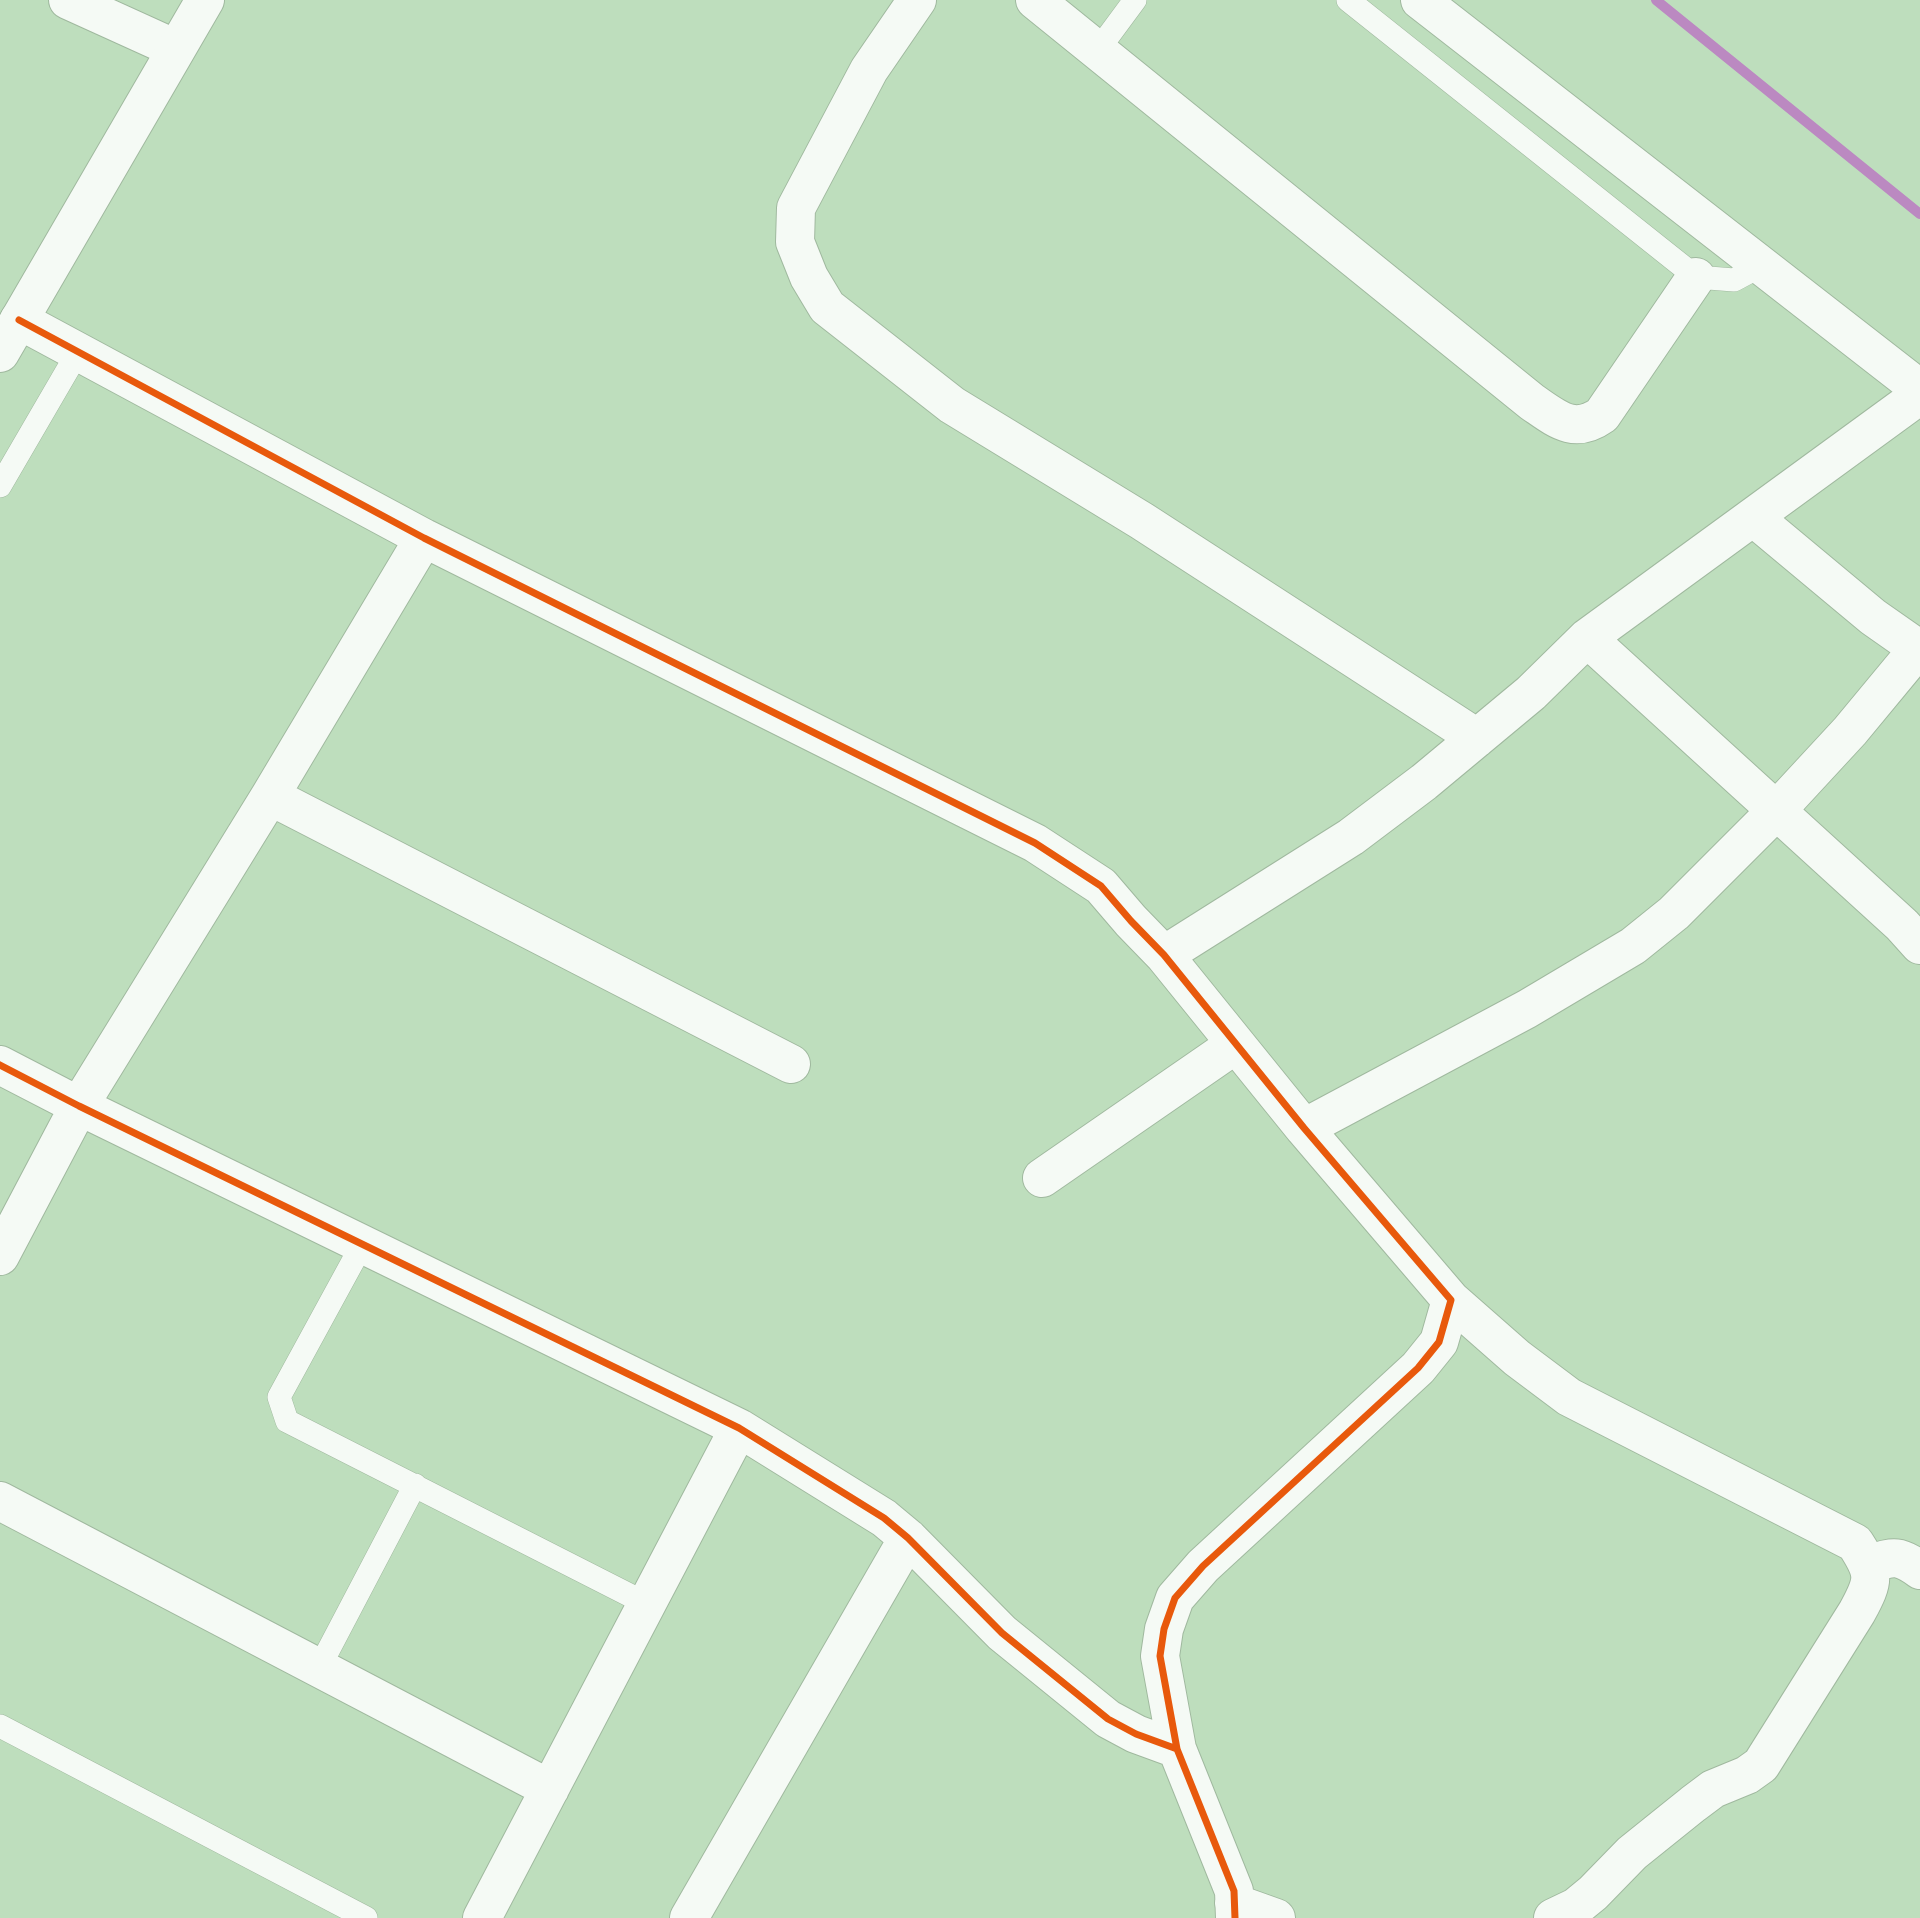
<!DOCTYPE html>
<html>
<head>
<meta charset="utf-8">
<style>
  body { margin:0 }
  canvas { display:block; background:#bedebd }
</style>
</head>
<body>
<canvas width="1920" height="1918"></canvas>
<script>
const context = document.querySelector('canvas').getContext('2d');
context.lineJoin = 'round';
function trace(path, color, width, dash) { context.strokeStyle = color; context.lineWidth = width; context.lineCap = dash ? 'butt' : 'round'; context.setLineDash(dash || []); context.stroke(path); }
const stream = new Path2D(`
  M1656,0l264,214`);
const lane = new Path2D(`
  M1348,0l348,277 38,3 26,-14
  M1098,50l37,-50
  M0,486l78,-134
  M363,1243l-84,154 8,24 360,183
  M319,1668l96,-183
  M0,1726l366,192`);
const street = new Path2D(`
  M68,0l108,49
  M917,0l-48,70 -73,138 -1,34 14,35 18,30 125,98 190,116 335,217
  M1035,0l497,402c25,17 42,33 70,13l94,-138
  M1420,0l500,389
  M19,320l405,218 611,305 66,43 30,35 33,34 140,173 147,172 -12,42 -21,26 -215,198 -28,32 -11,31 -4,27 17,93 57,142 1,27
  M1753,517l120,100 47,33
  M1587,638l315,287 18,20
  M270,796l521,268
  M1164,955l187,-118 73,-55 107,-89 56,-55 333,-243
  M0,1065l79,41 660,322 145,90 24,20 94,95 106,86 28,15 41,15
  M1304,1128l223,-119 106,-63 41,-33 102,-102 74,-80 68,-82
  M1042,1178l194,-134
  M0,1256l79,-150 191,-310 154,-258
  M1451,1300l66,58 52,39 286,146c20,31 20,36 2,69l-96,153 -14,10 -34,14 -20,15 -61,49 -39,40 -17,14 -23,11
  M0,1501l550,288
  M1869,1564c24,-7 29,-10 51,6
  M1234,1903l42,15
  M482,1918l257,-490
  M689,1918l219,-380`);
const secondary = new Path2D(`
  M0,353l205,-353`);
const cycleway = new Path2D(`
  M19,320l405,218 611,305 66,43 30,35 33,34 140,173 147,172 -12,42 -21,26 -215,198 -28,32 -11,31 -4,27 17,93 57,142 1,27
  M0,1065l79,41 660,322 145,90 24,20 94,95 106,86 28,15 41,15`);
trace(stream, '#bb89c1', 10);
trace(lane, '#a0b99f', 24);
trace(street, '#a0b99f', 40);
trace(secondary, '#a0b99f', 40);
trace(lane, '#f5faf5', 23);
trace(street, '#f5faf5', 38);
trace(secondary, '#f5faf5', 38);
trace(cycleway, '#e8590c', 7);
</script>
</body>
</html>
